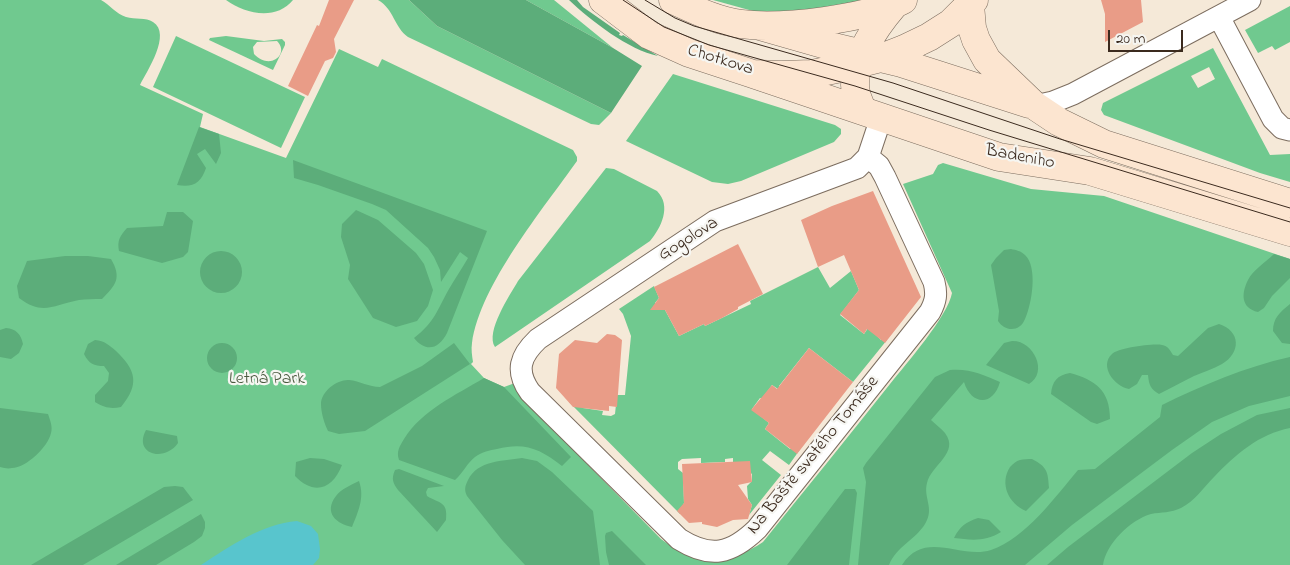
<!DOCTYPE html>
<html>
<head>
<meta charset="utf-8">
<style>
  body { margin:0 }
  #map { position:relative; width:1290px; height:565px; overflow:hidden; background:#f5e9d8; font-family:"Indie Flower",sans-serif }
  canvas { display:block }
  .scale { position:absolute; left:1108px; top:30px; width:75px; height:22px; box-sizing:border-box; border:2px solid #3b2a1e; border-top:0; padding-left:6px; font-size:15px; line-height:18px; white-space:nowrap; color:#3b2a1e; -webkit-text-stroke:4px #f6f6f2; paint-order:stroke }
</style>
</head>
<body>
<div id="map">
<canvas width="1290" height="565"></canvas>
<div class="scale">20 m</div>
</div>
<script>
const context = document.querySelector('canvas').getContext('2d');
context.lineJoin = 'round';
function fillPath(path, color) { context.fillStyle = color; context.fill(path, 'evenodd'); }
function trace(path, color, width, dash) { context.strokeStyle = color; context.lineWidth = width; context.lineCap = dash ? 'butt' : 'round'; context.setLineDash(dash || []); context.stroke(path); }
function write(font, color, halo, rows, align = 'center') {
  context.font = font + ' "Indie Flower",sans-serif'; context.lineWidth = 4.5; context.setLineDash([]); context.textBaseline = 'middle'; context.strokeStyle = halo; context.fillStyle = color; for (const [text, x, y, turn = 0] of rows) {
    context.save(); context.translate(x, y); context.rotate((+turn || 0) * Math.PI / 180); context.textAlign = isNaN(turn) ? turn : align; if (halo) context.strokeText(text, 0, 0); context.fillText(text, 0, 0); context.restore();
  }
}
const green = new Path2D(`
  M0,0h101c9,5 15,14 25,17 9,3 20,0 27,5 19,12 -6,49 -13,63l63,29 -3,13 86,31 53,-109 39,18 4,-8 191,91 4,7v4c-34,48 -97,124 -105,182 -1,6 0,13 1,19l-2,2 13,14 20,9 11,-4 5,13 141,143c34,26 68,26 102,3 42,-52 85,-105 127,-158 16,-20 58,-68 62,-91l-49,-109 30,-10 5,-9 5,-2 88,26 73,7 186,63v306h-1290z
  M226,0h67c-17,21 -48,14 -67,0z
  M378,0h31l28,26 174,87 -12,12 -8,-1 -183,-87c-14,-10 -14,-28 -30,-37z
  M526,0h28l59,48z
  M713,0h150l-62,12 -41,1z
  M1290,6v36l-15,8 -3,-4 -14,7 -13,-23z
  M176,36l129,61 -24,51 -128,-61z
  M226,36l38,5 18,-2 3,3v3l-12,25 -64,-30 1,-2zM277,41c13,13 -7,30 -23,13l-1,-7 4,-5z
  M1213,48l57,107 20,-1v28l-30,-9 -156,-58 -3,-5 2,-7zM1209,67l6,12 -17,9 -7,-12z
  M673,74l162,51 6,4v5l-7,8 -93,39 -13,3 -16,-2 -86,-41z
  M606,168l8,1 43,22c15,15 4,37 -7,50l-155,106c-10,-15 15,-52 23,-66z
  M818,267l12,21 21,-17 8,19 -19,25 24,19 4,-6 8,5 1,3 4,4h6l-34,42 -44,-34 -30,38 1,2 -2,1 -6,-4 -10,14 -2,-1 -8,11 17,14 -4,6 25,20 11,-1 -12,17 -19,-14 -8,9 19,15 -32,40 3,-10 -4,-6 -1,-13 5,-5v-7l-15,-12h-4v-4l-8,1v3l-24,1v-5l-19,1 -4,3v7l5,4 1,30 -4,11 -111,-112 15,1 -1,5 20,3 -1,4 9,1 4,-2 2,-19h8l6,-59 -8,-22 -4,-5 35,-23 5,12 -4,5 3,7h7l14,26 25,-12 1,2 46,-22 -1,-3z`);
const forest = new Path2D(`
  M409,0h117l87,48 29,18 -31,47 -174,-87z
  M569,0h8l6,7 37,26 -1,2 3,1 1,-1 35,21c-29,-6 -67,-35 -89,-56z
  M199,127l20,7 2,19 -5,11 -11,-15 -8,5 9,14c-5,15 -13,20 -29,17z
  M293,160l194,71 -40,102c-8,16 -21,20 -33,5 21,-16 23,-28 35,-49 6,-10 13,-21 19,-31l-8,-6 -19,30 -1,-12 -6,-13 -6,-9 -42,-38 -14,-6 -54,-19 -24,-7z
  M356,210l22,10 38,33 8,11 9,26 -5,16 -11,15 -21,6 -23,-9 -25,-39 2,-14 -9,-28 1,-13z
  M167,212h16l10,9 -5,31 -5,5 -21,6 -43,-12c-2,-11 1,-15 8,-23l36,-2z
  M1011,249c5,1 10,2 14,6 13,12 7,49 0,64 -5,13 -20,13 -27,2l1,-10 -8,-46 5,-7 8,-8z
  M200 272a21 21 0 1 1 42 0a21 21 0 1 1-42 0Z
  M1274,254l16,5v19l-18,18 -8,12 -6,4c-17,-4 -17,-18 -10,-32 5,-10 18,-18 26,-26z
  M65,256h23l23,3c11,19 5,26 -9,40 -8,0 -16,0 -23,1 -26,5 -36,16 -60,-2l-2,-12 10,-25z
  M1290,304v40l-8,-1 -9,-12c0,-13 7,-19 17,-27z
  M1219,324c22,7 22,29 3,40 -9,5 -19,8 -28,12 -12,6 -23,12 -35,18 -8,-5 -10,-8 -11,-19h-6l-5,9 -8,5c-15,-3 -30,-23 -17,-35 6,-6 41,-11 50,-9 6,1 8,5 11,10l5,1 30,-28z
  M6,328c10,1 15,6 17,16l-4,9 -8,6 -11,-2v-27z
  M95,340c10,1 14,5 21,11 20,19 24,33 5,56 -10,2 -16,1 -26,-5v-7l13,-14 1,-8 -5,-7c-10,0 -15,-2 -20,-12l4,-10z
  M1012,341c21,-1 37,31 17,43l-43,-19 18,-22z
  M207 358a15 15 0 1 1 30 0a15 15 0 1 1-30 0Z
  M454,343l16,21 -105,67 -26,3 -11,-3c-4,-8 -7,-19 -7,-27 0,-13 17,-25 28,-24 11,1 20,7 31,7l42,-21z
  M1290,357v39l-41,10 -37,16 -40,28 -100,75 -47,40h-123c23,-36 59,-5 89,-15 35,-12 64,-53 87,-80l17,-1 65,-52 2,-12c41,-20 83,-38 128,-48z
  M950,370c19,-2 34,5 50,12 -7,25 -29,23 -36,0l-33,38c4,4 10,8 14,13 15,20 -14,32 -18,50 -4,15 8,25 -2,41 -10,16 -29,23 -36,41h-31l8,-83 -3,-14 3,-5 69,-86z
  M1070,373c25,7 40,17 40,46l-13,5 -6,-2 -40,-28c1,-12 6,-19 19,-21z
  M484,378l20,9 67,70 -9,9c-22,-17 -37,-24 -65,-17 -7,1 -15,3 -22,8 -8,6 -12,16 -20,23l-56,-20c-3,-9 1,-14 5,-21 18,-29 52,-44 80,-61z
  M0,408l48,6c2,6 5,13 3,19 -3,14 -25,35 -39,35 -4,1 -8,0 -12,-1z
  M1290,408v20c-31,6 -54,26 -76,49 -11,11 -19,24 -33,31 -10,5 -20,4 -30,6 -21,6 -45,30 -48,51h-56l21,-18 124,-94 29,-19 36,-19z
  M146,430l31,6 1,7c-14,20 -45,11 -32,-13z
  M310,458l14,1 18,6c-9,24 -28,31 -47,11l1,-14z
  M522,458l15,3 15,11 41,39 7,54h-75l-23,-25 -35,-44c-3,-6 -2,-10 1,-16 10,-20 35,-19 54,-22z
  M1032,459c15,8 16,12 17,29l-23,23c-17,-7 -27,-27 -16,-44 3,-3 6,-6 10,-7 3,-1 9,-1 12,-1z
  M399,469l45,17 -16,2 -2,4 1,4c13,8 21,5 19,24l-9,12 -39,-42c-5,-7 -7,-11 -3,-20z
  M359,481c6,17 -1,31 -7,46 -15,-3 -29,-14 -16,-31 5,-7 15,-11 23,-15z
  M175,486l8,1 10,13 -110,65h-52l133,-78z
  M845,489h10l2,4 -8,72h-62z
  M201,514l4,8v6l-3,8 -8,6 -38,23h-40z
  M978,518l11,2 12,12c-16,10 -30,8 -47,6 6,-12 12,-16 24,-20z
  M612,531l34,34h-37l-3,-13 -1,-16 1,-3z`);
const water = new Path2D(`
  M297,521l14,5 7,8 2,15 -1,9 -6,7h-112c29,-19 61,-41 96,-44z`);
const building = new Path2D(`
  M329,0h25l-20,39 2,13 -3,6 -8,3 -17,35 -20,-10 29,-61 2,1z
  M1101,0h40l2,22 -38,20v-28z
  M873,191l48,106 -36,46 -18,-14 -3,5 -24,-20 19,-24 -15,-35 -26,12 -17,-47 31,-14z
  M738,244l25,50 -25,13v2l-16,9 -17,8 -1,-2 -25,12 -14,-26h-15l9,-12 -5,-11z
  M607,334l8,1 7,5 -5,67 -8,-1v5l-36,-4 -17,-19 3,-34 16,-14 22,3z
  M809,348l44,34 -56,72 -32,-25 4,-6 -18,-13 21,-25 5,4z
  M750,461l2,21 -14,3 14,20 -4,14 -15,1 -16,7 -15,-3v-2l-13,1 -12,-12 7,-8 -2,-39z`);
const street = new Path2D(`
  M1219,17l54,102 9,9 8,2
  M1035,106l18,-4 20,-8 177,-94
  M868,157l11,9 6,11 49,105c3,12 2,19 -4,30l-173,217c-26,25 -46,30 -78,10l-149,-147c-15,-21 -10,-36 8,-53l177,-118 142,-53 11,-11 13,-39`);
const secondary = new Path2D(`
  M603,0l46,35 40,18 64,21 28,1 31,-1 29,-6 40,-10 23,-9 25,-12 22,-14 23,-23
  M673,0c22,10 44,21 68,24 41,5 127,-5 162,-24
  M970,5l2,23 4,12 11,20 48,46 24,16 45,22 186,59
  M760,26l70,20 71,17 128,41
  M753,74l246,83 91,14 200,61
  M863,111c-4,-8 -8,-17 -8,-26 0,-29 21,-59 39,-80`);
const tram = new Path2D(`
  M623,0l41,27 45,18 146,41 134,44 301,92
  M645,0l30,18 19,8 199,57 167,56 230,69`);
const streetNames = [
  ["Chotkova",720,61,17],
  ["Badeniho",1020,158,11],
  ["Gogolova",689,240,-32],
  ["Na Baště svatého Tomáše",814,456,-51]
];
const parkNames = [
  ["Letná Park",267,380]
];
fillPath(green, '#70c98f');
fillPath(forest, '#5cad7a');
fillPath(water, '#58c5cd');
fillPath(building, '#e99c87');
trace(street, '#7c6d5f', 23);
trace(secondary, '#7c6d5f', 29);
trace(street, '#fff', 21);
trace(secondary, '#fce5d0', 28);
trace(tram, '#3b2a1e', 1);
write('18px', '#3b2a1e', '#f6f6f2', streetNames);
write('18px', '#4b5a40', '#f6f6f2', parkNames);
</script>
</body>
</html>
